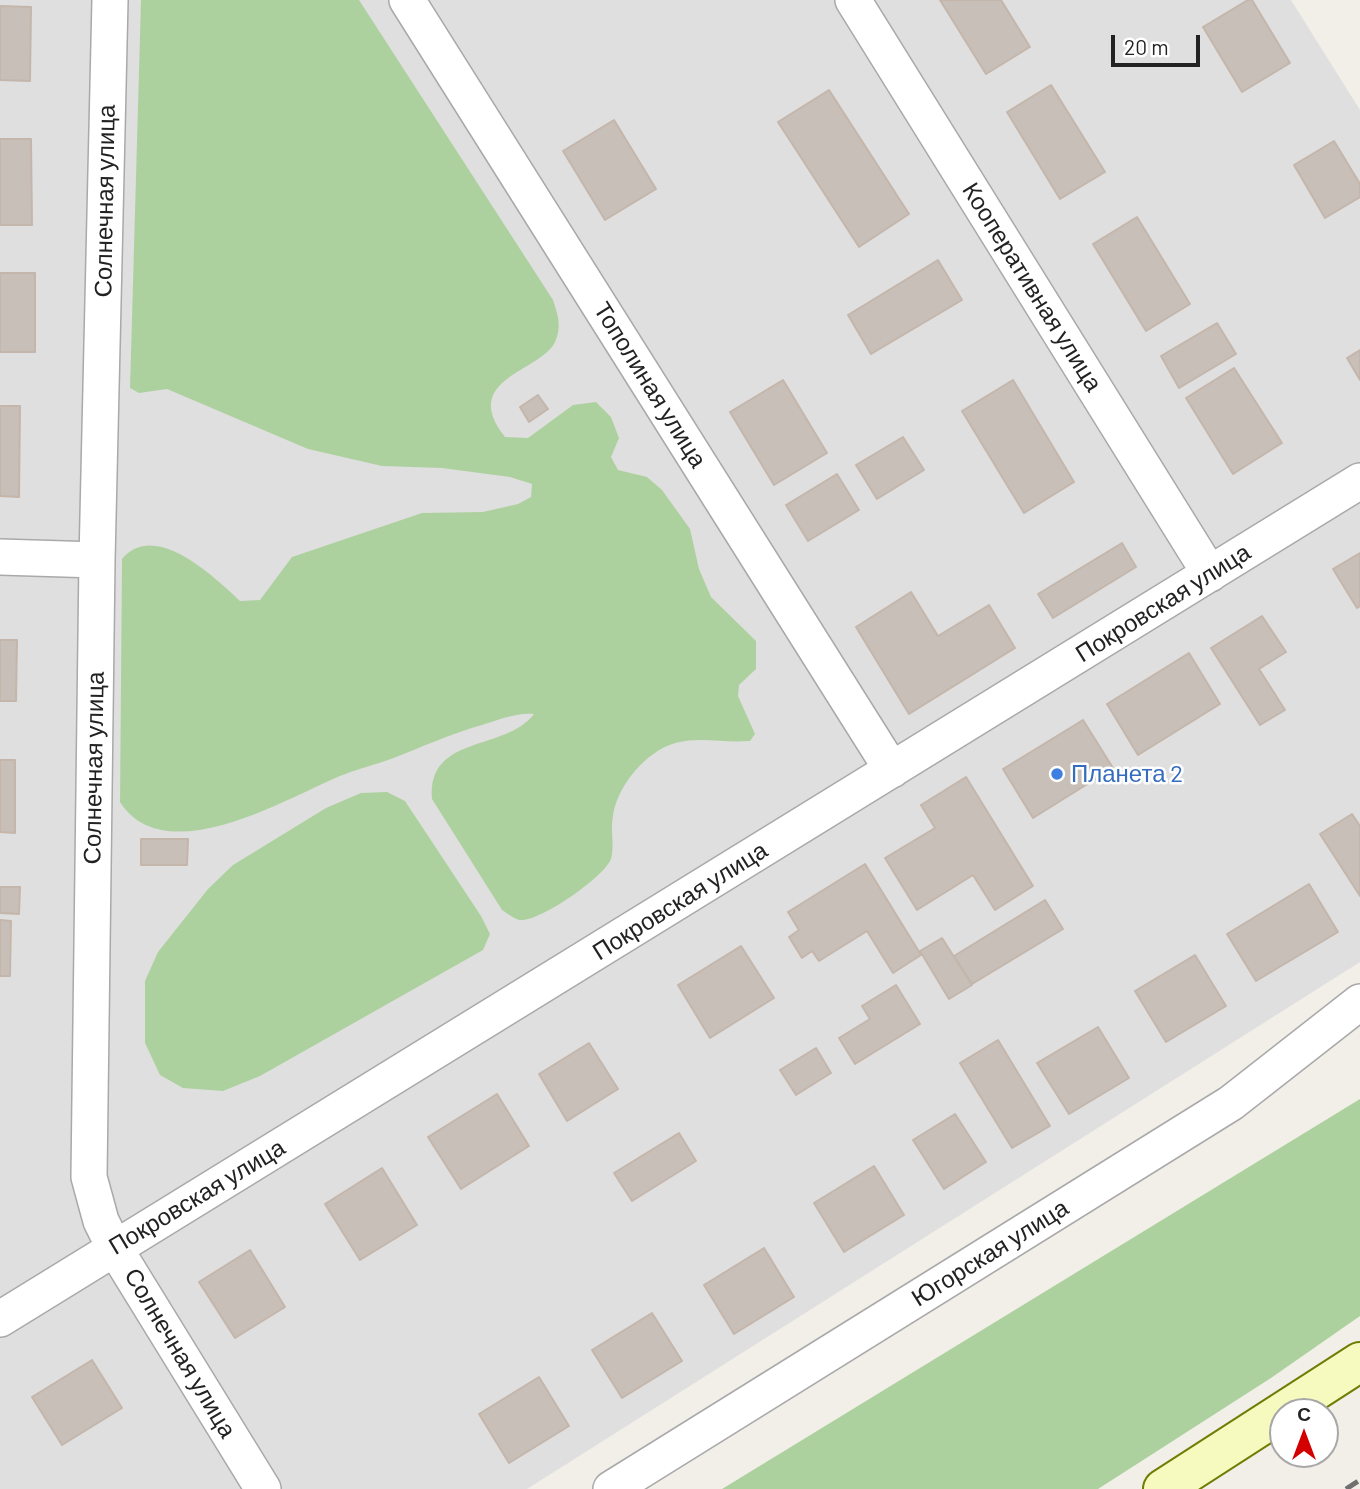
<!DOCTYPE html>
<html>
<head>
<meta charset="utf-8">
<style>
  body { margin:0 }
  #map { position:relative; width:1360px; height:1489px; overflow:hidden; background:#f2efe9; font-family:Barlow,sans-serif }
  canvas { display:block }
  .north { position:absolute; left:1269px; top:1398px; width:70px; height:70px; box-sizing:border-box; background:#fff; border:2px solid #a7a7a7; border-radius:50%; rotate:0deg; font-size:19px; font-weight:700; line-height:28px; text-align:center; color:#222 }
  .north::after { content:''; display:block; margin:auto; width:24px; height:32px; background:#d40000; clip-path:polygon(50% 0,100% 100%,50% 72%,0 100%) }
  .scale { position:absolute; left:1111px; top:35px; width:89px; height:32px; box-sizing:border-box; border:4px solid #222; border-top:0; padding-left:9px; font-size:21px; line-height:24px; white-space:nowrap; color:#222; -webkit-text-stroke:5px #fff; paint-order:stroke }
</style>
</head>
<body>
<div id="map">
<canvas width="1360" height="1489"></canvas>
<div class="north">С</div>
<div class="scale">20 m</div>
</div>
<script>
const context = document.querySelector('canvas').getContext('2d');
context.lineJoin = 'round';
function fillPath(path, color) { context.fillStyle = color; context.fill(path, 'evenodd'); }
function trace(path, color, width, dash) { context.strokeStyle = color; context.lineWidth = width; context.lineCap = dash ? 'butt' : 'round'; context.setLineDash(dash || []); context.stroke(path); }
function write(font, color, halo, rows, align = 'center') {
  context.font = font + ' Barlow,sans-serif'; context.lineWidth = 5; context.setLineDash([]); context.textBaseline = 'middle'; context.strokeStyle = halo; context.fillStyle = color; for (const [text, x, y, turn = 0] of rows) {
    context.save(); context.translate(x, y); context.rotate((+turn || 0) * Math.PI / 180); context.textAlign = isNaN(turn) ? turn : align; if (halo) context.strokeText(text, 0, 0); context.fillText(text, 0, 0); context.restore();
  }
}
const residential = new Path2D(`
  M0,0h1291l69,110v852l-833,527h-527z`);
const forest = new Path2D(`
  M141,0h218l194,300c5,15 9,27 2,42 -14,30 -96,36 -50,95l23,1 45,-33 23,-3 15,15 8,21 -8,19 7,13 29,7 15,13 28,39 9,40 12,28 45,44v28l-17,16 -1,11 17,38 -5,7c-36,3 -66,-10 -98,14 -18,13 -36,38 -39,61 -3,14 2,29 -2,43 -7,18 -71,63 -91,61 -6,-1 -13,-7 -18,-10l-70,-111c-5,-65 73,-47 102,-85 -17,-2 -36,6 -52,11 -32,9 -60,22 -91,34 -17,6 -34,10 -51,17 -55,23 -175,96 -220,26l2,-243c33,-39 91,17 118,42l20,-1 32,-43 130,-44 61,-1 35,-8 13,-7 1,-13 -22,-7 -68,-9 -60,-2 -74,-17 -141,-60 -28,4 -9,-5z
  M387,792l18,9 76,115 9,18 -7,16 -223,126 -37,15 -40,-3 -23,-13 -15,-32v-62l13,-29 50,-63 25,-24 93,-57 35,-15z
  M1360,1099v217l-89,62 -173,111h-376z`);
const building = new Path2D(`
  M940,0h61l29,47 -44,27z
  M1248,0h4l38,63 -48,29 -39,-65z
  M0,6l31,1 -1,74 -30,-1z
  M1051,85l54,87 -45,27 -53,-87z
  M829,90l80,124 -50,33 -81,-125z
  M614,120l42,69 -51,31 -42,-69z
  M0,139h31l1,86h-32z
  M1334,141l26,43v13l-35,21 -31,-53z
  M1137,217l53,87 -44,27 -53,-87z
  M938,260l24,40 -91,54 -23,-39z
  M0,273h35v79h-35z
  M1217,323l19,31 -57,34 -18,-32z
  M1360,350v30l-13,-22z
  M1234,368l48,75 -49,31 -47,-76z
  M783,380l44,73 -53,32 -44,-73z
  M1013,380l61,102 -50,31 -62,-102z
  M538,395l10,14 -19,13 -9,-15z
  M0,406h20l-1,91 -19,-1z
  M903,437l21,33 -47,29 -21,-34z
  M837,474l22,36 -51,31 -22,-36z
  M1122,543l14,24 -83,51 -15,-24z
  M1360,553v53l-3,2 -24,-39z
  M911,592l27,44 51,-31 26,43 -106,66 -53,-87z
  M1262,616l24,36 -27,17 26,41 -25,15 -49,-77z
  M0,640h17l-1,61h-16z
  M1189,653l31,51 -82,51 -31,-51z
  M1083,720l30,48 -80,50 -30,-49z
  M0,760h15v73l-15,-1z
  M966,777l67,109 -38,24 -22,-35 -56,35 -32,-52 50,-30 -14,-23z
  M1352,814l8,12v70l-40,-62z
  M141,839h47l-1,26h-46z
  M865,864l56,91 -28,18 -26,-42 -48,30 -7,-10 -10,7 -13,-21 10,-7 -11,-18z
  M1309,884l29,48 -82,49 -29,-47z
  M0,887h20l-1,27 -19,-1z
  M1045,900l18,29 -91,55 -18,-28z
  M0,920l11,1 -1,55h-10z
  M942,938l30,47 -23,14 -29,-48z
  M741,946l33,52 -64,40 -32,-53z
  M1195,955l31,51 -60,36 -31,-51z
  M896,985l24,39 -65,40 -16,-26 31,-19 -8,-13z
  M1098,1027l31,51 -60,36 -32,-51z
  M998,1040l52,86 -38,22 -52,-85z
  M589,1043l29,46 -51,32 -28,-47z
  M816,1048l15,25 -35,22 -16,-25z
  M497,1094l32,52 -68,43 -33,-52z
  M955,1114l31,48 -42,27 -31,-49z
  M679,1133l17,28 -64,40 -18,-28z
  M874,1166l30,49 -60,37 -30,-49z
  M382,1168l35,57 -57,35 -35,-56z
  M764,1248l30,49 -60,37 -30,-49z
  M250,1250l35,57 -50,31 -36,-56z
  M652,1313l30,48 -60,37 -30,-48z
  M92,1360l30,48 -60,37 -30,-48z
  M539,1377l30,49 -60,37 -30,-49z`);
const street = new Path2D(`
  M110,0l-13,560 -8,617 12,44 13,26 149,242
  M407,0l485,770
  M853,0l357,574
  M0,557l97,3
  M0,1319l1360,-838
  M611,1489l620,-386 129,-101`);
const secondary = new Path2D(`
  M1163,1489l197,-127`);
const rail = new Path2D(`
  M1346,1489l14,-9`);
const markers = [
  [1057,774,7,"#3f7fe0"]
];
const streetNames = [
  ["Солнечная улица",105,201,-89],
  ["Кооперативная улица",1032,287,58],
  ["Тополиная улица",650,385,58],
  ["Покровская улица",1163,603,-32],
  ["Солнечная улица",94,768,-89],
  ["Покровская улица",680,901,-32],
  ["Покровская улица",197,1197,-31],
  ["Югорская улица",990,1253,-32],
  ["Солнечная улица",180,1353,59]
];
const shopNames = [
  ["Планета 2",1071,774]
];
fillPath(residential, '#e0dfdf');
fillPath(forest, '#add19e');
fillPath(building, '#c7bfb8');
trace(building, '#c4b6ab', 2);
trace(street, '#a9a9a9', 38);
trace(secondary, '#707d05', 42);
trace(street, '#fff', 35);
trace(secondary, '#f7fabf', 38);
trace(rail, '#707070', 5, [14, 14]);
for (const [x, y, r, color] of markers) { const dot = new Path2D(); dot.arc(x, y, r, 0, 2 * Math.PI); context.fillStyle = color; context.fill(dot); trace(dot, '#fff', 2.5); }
write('24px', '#222', '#fff', streetNames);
write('24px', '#366cbe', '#fff', shopNames, 'left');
</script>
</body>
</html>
